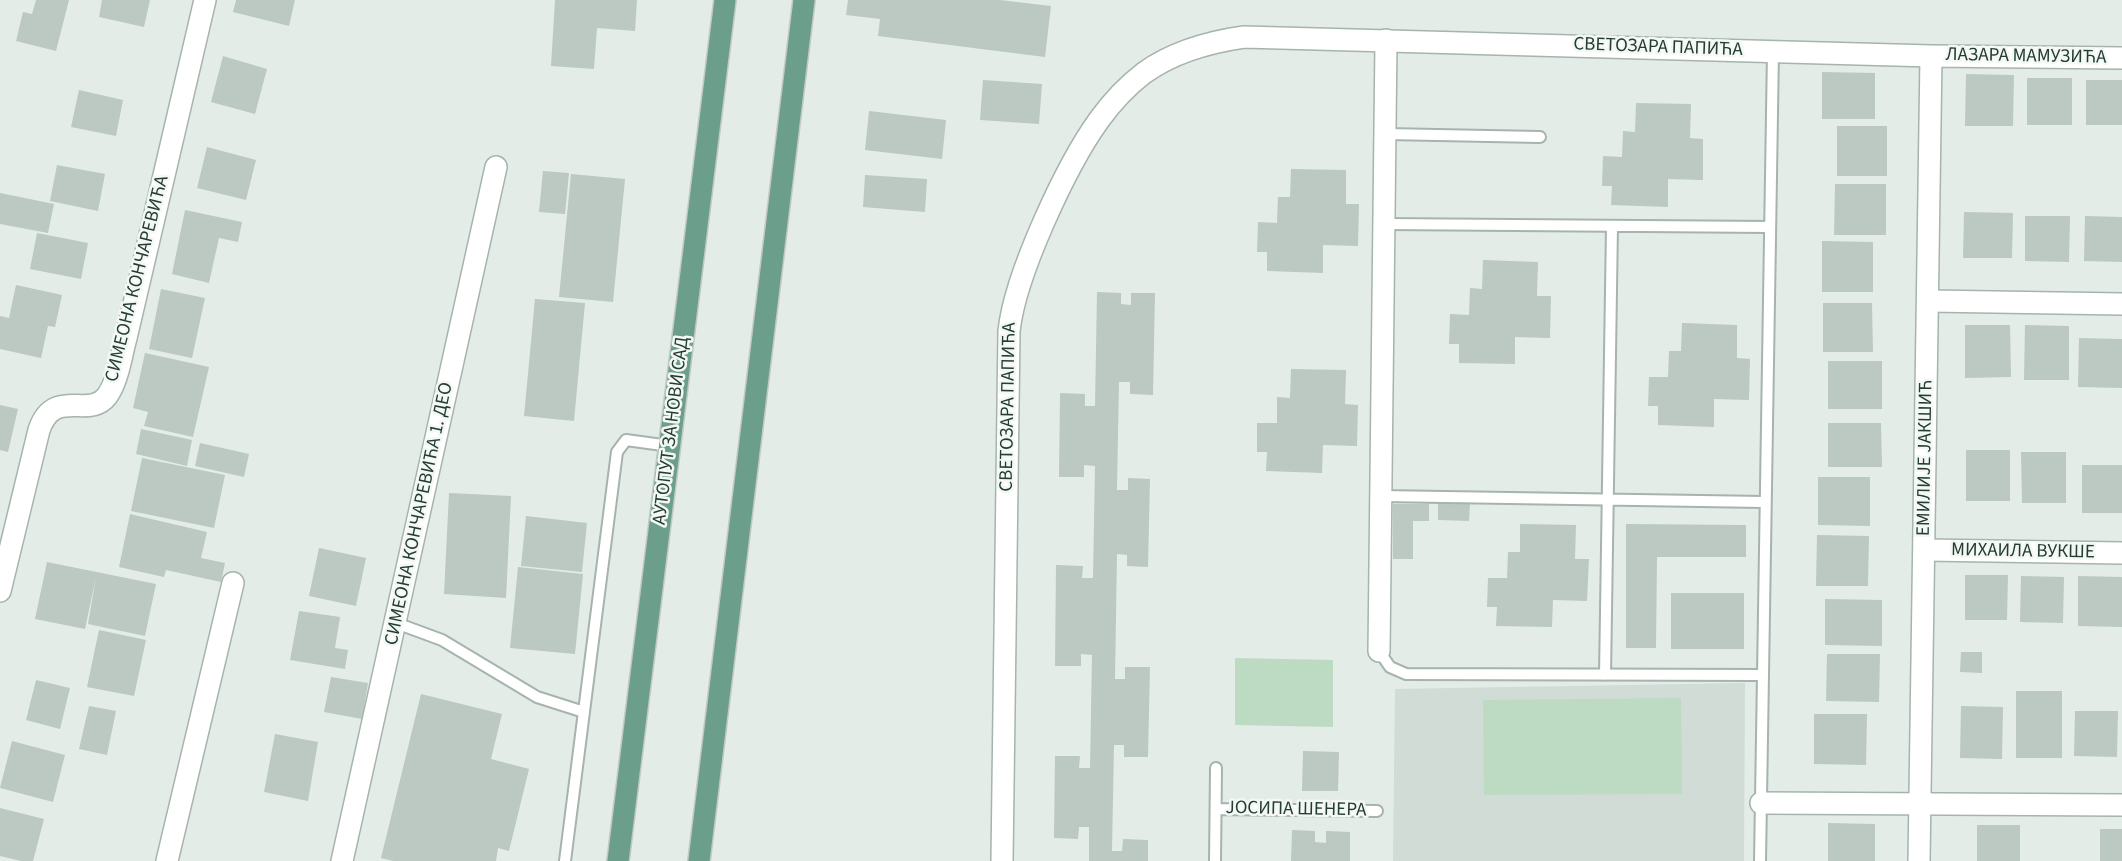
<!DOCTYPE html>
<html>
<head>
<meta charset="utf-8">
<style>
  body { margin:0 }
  canvas { display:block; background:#e3ece7 }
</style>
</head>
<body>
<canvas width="2122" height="861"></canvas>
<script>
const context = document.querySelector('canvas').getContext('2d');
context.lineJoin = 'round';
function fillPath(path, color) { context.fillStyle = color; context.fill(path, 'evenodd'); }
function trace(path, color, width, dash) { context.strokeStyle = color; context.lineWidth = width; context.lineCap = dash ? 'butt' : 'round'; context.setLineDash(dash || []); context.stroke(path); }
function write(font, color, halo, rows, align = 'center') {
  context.font = font + ' "Source Sans 3",sans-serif'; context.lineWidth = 5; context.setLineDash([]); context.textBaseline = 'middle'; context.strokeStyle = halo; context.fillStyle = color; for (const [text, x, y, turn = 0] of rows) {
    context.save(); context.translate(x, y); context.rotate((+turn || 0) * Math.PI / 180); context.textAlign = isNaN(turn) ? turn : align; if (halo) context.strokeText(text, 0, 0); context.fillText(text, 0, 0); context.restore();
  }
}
const built = new Path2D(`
  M1745,683l-1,178h-351l2,-172z`);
const green = new Path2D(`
  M1235,658l98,2v67l-98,-2z
  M1681,698l1,96 -198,1 -1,-95z`);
const building = new Path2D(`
  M36,0h33l-13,51 -40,-10 7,-29 9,2z
  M102,0h48l-6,27 -45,-10z
  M236,0h59l-6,26 -56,-14z
  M555,0h82l-2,31 -38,-3 -3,41 -43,-3z
  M848,0h152l51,6 -6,51 -167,-21 2,-17 -34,-4z
  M223,56l44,13 -12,45 -44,-12z
  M1822,72l53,1v46h-53z
  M1966,74l48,1 -1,51h-48z
  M2027,78h45v47h-45z
  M983,80l59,4 -3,40 -59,-4z
  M2086,80h36v45h-36z
  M79,90l44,10 -7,36 -45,-9z
  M1636,103l55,1 -1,34 13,1v41l-35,-1v28l-57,-2 1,-19h-10l1,-30 19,1 1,-26 12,1z
  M869,111l77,9 -4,39 -77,-9z
  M1837,126h50v50h-50z
  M207,147l49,13 -10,40 -49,-12z
  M57,165l48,9 -7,37 -48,-10z
  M1291,169l55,1v34h13l-1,42 -35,-1v28l-56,-2v-19h-10l1,-30 19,1 1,-26h12z
  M543,171l26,2 -4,41 -26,-2z
  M571,174l54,5 -12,123 -54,-5z
  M865,175l62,4 -2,33 -62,-5z
  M1835,184h51v51h-52z
  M0,193l54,11 -6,29 -48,-9z
  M185,210l57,12 -4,20 -19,-4 -10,45 -37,-9z
  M1964,212l49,1 -1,45h-49z
  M2025,216h45l-1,46 -44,-1z
  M2085,216l37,1v45l-38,-1z
  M37,233l51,10 -7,36 -51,-10z
  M1822,241l51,1v50h-51z
  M1483,260l55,2 -1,34h14l-1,42 -35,-1v27l-56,-1v-19h-10l1,-30 19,1 1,-27 12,1z
  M16,285l46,10 -7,32 -7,-1 -7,32 -41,-9v-33l9,2z
  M161,289l44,9 -13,60 -43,-9z
  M1097,292l24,1v11l10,1v-12h24l-2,102 -23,-1v-12h-11l-2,108h11v-12l22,1 -2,88 -21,-1v-11l-10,-1 -2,125h10v-12h25l-2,90h-24v-12h-10l-2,106h10l1,-12 25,1v21h-59v-34h-10l-1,12 -24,-1 1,-82h25l-1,12h11l2,-113 -11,-1v12h-26l1,-101 27,1 -1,12h11l2,-112 -11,-1v12h-25l1,-84 25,1v12h10z
  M535,299l50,4 -11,118 -50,-5z
  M1823,303h49l1,49h-50z
  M1682,323l55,2v33l13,1 -1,41 -35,-1v28l-56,-2v-19h-10l1,-29h19l1,-26h12z
  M1965,325h45l1,52 -46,1z
  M2025,325l44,1v54h-45z
  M2079,338l43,1v49l-44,-1z
  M145,353l64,14 -16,70 -49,-11 4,-14 -15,-4z
  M1828,361h54v48h-54z
  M1291,369l55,1 -1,34 13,1 -1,41 -34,-1 -1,28 -56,-2 1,-19h-10v-29h20v-26l13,1z
  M0,405l18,4 -10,43 -8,-2z
  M1828,423h53l1,44h-54z
  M141,429l51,11 -5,26 -51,-12z
  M200,443l49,11 -5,23 -49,-11z
  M1966,450h44v51h-44z
  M2021,452h45v51h-44z
  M142,458l83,17 -11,53 -83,-17z
  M2082,465h40v48h-40z
  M1818,477h52v49l-52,-1z
  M449,493l62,3 -5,102 -62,-4z
  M1438,503l32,1 -1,17 -31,-1z
  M1393,504h36v17h-16v38h-20z
  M130,514l77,18 -6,26 24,5 -4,19 -55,-12 -2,7 -45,-10z
  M526,516l61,7 -5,49 -61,-6z
  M1520,524l56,1 -1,34h14l-2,42 -34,-1 -1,27 -56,-1 1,-19h-10l1,-29h19l1,-26h12z
  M1626,524l120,1v32h-89l-1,91h-30z
  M1817,535l52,1 -1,50h-52z
  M319,548l47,10 -10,48 -47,-10z
  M47,562l109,22 -11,52 -57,-12 8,-47 -11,52 -50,-10z
  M518,567l65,7 -8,80 -65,-6z
  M1965,575h43l-1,45h-42z
  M2021,576l43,1 -1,46 -43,-1z
  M2078,576l44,1v50l-44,-1z
  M1671,593h73v56h-73z
  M1825,599l57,1v46l-57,-1z
  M299,611l41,6 -5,31 13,2 -3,19 -55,-9z
  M99,630l47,10 -12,56 -47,-9z
  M1961,652h21v21l-22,-1z
  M1827,654h53l-1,48 -53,-1z
  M331,677l37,6 -6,36 -38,-7z
  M36,680l34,8 -10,41 -34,-9z
  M2016,691h46v67h-46z
  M421,694l81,20 -11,45 38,10 -20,82 -11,-3 -2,13h-103l-12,-3z
  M89,706l27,5 -9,44 -28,-6z
  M1961,706l42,1 -1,52 -42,-1z
  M2075,711h43l-1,46 -43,-1z
  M1814,714h53l-1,51 -52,-1z
  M275,734l43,8 -10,59 -44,-9z
  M12,741l53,14 -12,47 -53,-14z
  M1303,751l36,1 -1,39h-36z
  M0,808l44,11 -11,42h-12l-21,-5z
  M1828,823l47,1v37h-47z
  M1977,825h43v36h-43z
  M2100,829h22v32h-22z
  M1292,830l23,1v11l11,1v-12l24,1v29h-59z`);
const service = new Path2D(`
  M1386,134l154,3
  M1385,224l385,3
  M1381,496l383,6
  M396,623l46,17 95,57 47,15
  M1379,651l11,16 16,7 357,1
  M1605,675l7,-449
  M1216,809l161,2
  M565,861l52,-409 9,-12 44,6
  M1215,861l1,-93
  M1760,861l13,-810`);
const minor = new Path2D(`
  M1929,301l193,3
  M1925,550l197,3
  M0,591l39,-161c15,-44 50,-10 68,-34 11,-15 14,-40 19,-58l79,-338
  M1379,651l7,-611
  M1761,803l361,2
  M167,861l66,-278
  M342,861l154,-694`);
const tertiary = new Path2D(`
  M1002,861l7,-530c6,-56 57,-165 90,-211 13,-18 28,-34 45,-47 29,-21 65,-31 100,-36l687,19 191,2
  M1919,861l12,-805`);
const primary = new Path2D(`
  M618,861l107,-861
  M699,861l105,-861`);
const streetNames = [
  ["СВЕТОЗАРА ПАПИЋА",1658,48,2],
  ["ЛАЗАРА МАМУЗИЋА",2026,57,1],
  ["СИМЕОНА КОНЧАРЕВИЋА",138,279,-76],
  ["СВЕТОЗАРА ПАПИЋА",1009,407,-89],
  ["АУТОПУТ ЗА НОВИ САД",672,431,-83],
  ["ЕМИЛИЈЕ ЈАКШИЋ",1926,458,-89],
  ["СИМЕОНА КОНЧАРЕВИЋА 1. ДЕО",420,514,-78],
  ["МИХАИЛА ВУКШЕ",2023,552,1],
  ["ЈОСИПА ШЕНЕРА",1296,810,1]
];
fillPath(built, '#d1dcd6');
fillPath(green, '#bddbc2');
fillPath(building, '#bbc9c2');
trace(service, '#a6b4ad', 14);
trace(minor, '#a6b4ad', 24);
trace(tertiary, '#a6b4ad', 24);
trace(primary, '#c2c8c6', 24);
trace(service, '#fff', 10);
trace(minor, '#fff', 21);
trace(tertiary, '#fff', 21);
trace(primary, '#6b9e8b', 21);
write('19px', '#243c33', '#f3f8f5', streetNames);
</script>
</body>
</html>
